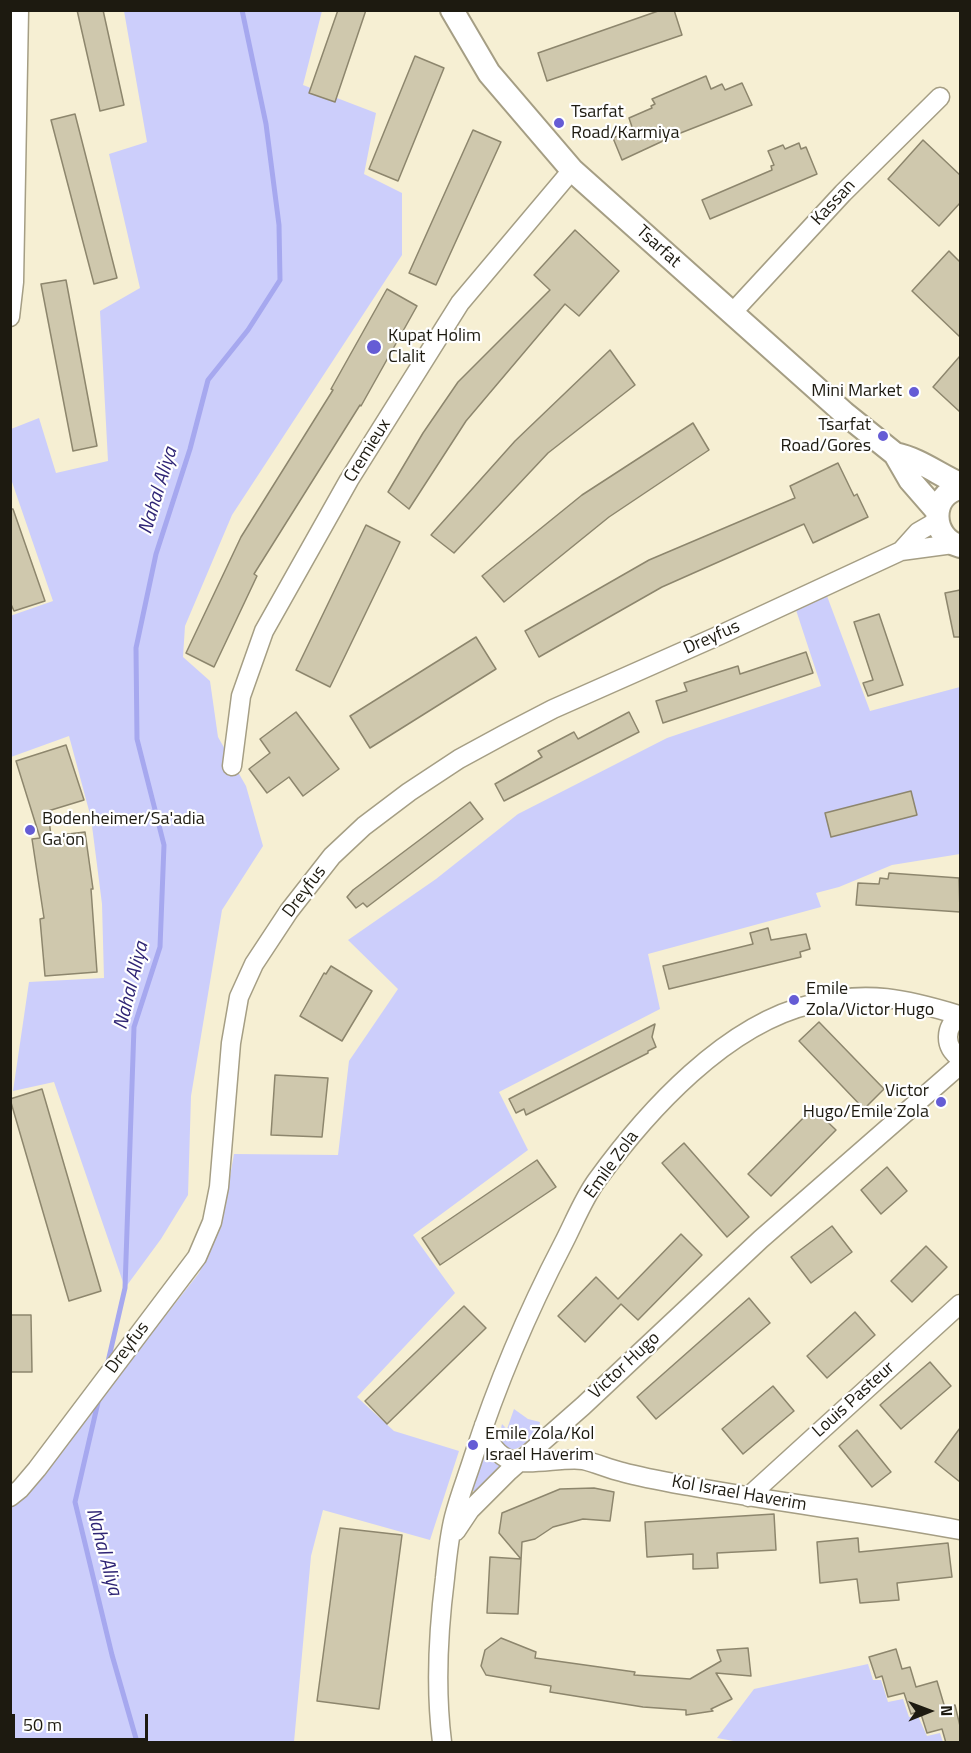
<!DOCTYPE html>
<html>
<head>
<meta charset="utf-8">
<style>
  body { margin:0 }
  #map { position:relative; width:971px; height:1753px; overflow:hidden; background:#f6efd3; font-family:"Titillium Web",sans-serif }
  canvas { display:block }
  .frame { position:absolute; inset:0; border:12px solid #1d1a10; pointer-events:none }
  .north { position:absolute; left:899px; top:1681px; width:60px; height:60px; -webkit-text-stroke:4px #fff; paint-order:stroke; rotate:89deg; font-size:16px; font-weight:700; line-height:24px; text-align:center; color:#1d1a10 }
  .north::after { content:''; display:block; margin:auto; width:21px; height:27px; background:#1d1a10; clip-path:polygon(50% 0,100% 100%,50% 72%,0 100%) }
  .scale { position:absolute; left:12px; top:1714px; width:136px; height:27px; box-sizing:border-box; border:3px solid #1d1a10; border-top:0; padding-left:8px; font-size:18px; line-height:21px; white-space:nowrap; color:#1d1a10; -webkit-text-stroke:4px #fff; paint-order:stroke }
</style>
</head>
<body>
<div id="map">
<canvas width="971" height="1753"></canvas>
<div class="frame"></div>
<div class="north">N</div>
<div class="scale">50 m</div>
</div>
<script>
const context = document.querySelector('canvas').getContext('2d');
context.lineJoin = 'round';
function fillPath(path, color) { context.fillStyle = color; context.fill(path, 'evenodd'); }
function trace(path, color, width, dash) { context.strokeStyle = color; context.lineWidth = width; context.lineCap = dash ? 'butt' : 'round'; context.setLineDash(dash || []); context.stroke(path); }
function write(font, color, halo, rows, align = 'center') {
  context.font = font + ' "Titillium Web",sans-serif'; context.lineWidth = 4.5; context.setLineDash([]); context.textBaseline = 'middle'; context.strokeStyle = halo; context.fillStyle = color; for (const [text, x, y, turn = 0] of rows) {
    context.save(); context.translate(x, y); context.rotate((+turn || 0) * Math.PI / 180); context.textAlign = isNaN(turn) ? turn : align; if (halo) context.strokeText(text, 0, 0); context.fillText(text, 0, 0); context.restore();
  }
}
const green = new Path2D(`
  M124,11h198l-19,74 73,28 -12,61 38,19v62l-170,260 -47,111 -2,31 27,24 8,56 28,49 17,60 -41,64 -31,186 -3,99 -27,44 -36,49 -71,-206 -41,9 16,-109 75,-4 -2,-74 -11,-86 -22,-82 -58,21 -1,-141 43,-15 -42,-122v-50l28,-11 17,55 52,-12 -8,-150 40,-23 -31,-134 38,-12z
  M827,596l43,115 90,-24v167l-68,11 -53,22 -23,6 5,14 -173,47 12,55 -161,83 29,58 -115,85 42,58 -98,104 37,34 65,20 -29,89 -107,-30 -12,46 -17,186h-283l-1,-235 13,-10 176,-224 22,-46 13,-73 104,1 11,-94 49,-72 -50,-49 88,-61 82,-65 149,-76 154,-52 -25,-76z
  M514,1409l14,10 12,3 -1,6c-13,14 -24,33 -41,12l4,-16 5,5z
  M491,1454l17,11 -33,26h-3l-1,-3 13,-32z
  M868,1664l5,16h8l7,22 15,-3 6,18 9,-1 9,20 13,-3 3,9h-204l-22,-4 37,-49z`);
const stream = new Path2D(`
  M107,1366l18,-78 9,-261 26,-80 4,-102 -27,-106 -1,-91 20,-94 34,-105 18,-69 40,-50 32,-50 -1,-55 -13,-101 -24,-114
  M99,1398l-24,104 37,153 25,87`);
const building = new Path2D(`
  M77,10h26l21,95 -24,6z
  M338,10h28l-31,92 -26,-9z
  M661,10h13l8,25 -135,46 -9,-28z
  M415,56l29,12 -46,113 -29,-12z
  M706,76l5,13 11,-5 3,6 17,-7 10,22 -74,29 -56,26 -9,-22 20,-8 -4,-12 23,-10 -1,-2 4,-2 -3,-5z
  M75,114l42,164 -23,6 -43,-164z
  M473,130l28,12 -65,143 -27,-12z
  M923,140l37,35v28l-21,23 -51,-47z
  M799,143l2,6 5,-2 11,27 -107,45 -8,-19 70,-30 -1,-4 3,-1 -6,-14 15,-6 2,4z
  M575,230l44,41 -40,45 -14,-12 -99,117 -57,88 -21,-17 35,-59 35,-51 92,-92 -16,-15z
  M949,251l11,11v75l-48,-46z
  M66,280l31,166 -24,5 -32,-167z
  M387,289l30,17 -56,100 -1,-1 -106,169 3,2 -43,91 -28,-14 55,-116 92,-147 -2,-1z
  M610,350l25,35 -87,68 -94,100 -23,-18 84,-94z
  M960,356v56l-27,-25z
  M693,423l16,27 -100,67 -105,85 -22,-26 100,-81z
  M838,463l16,33 3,-2 11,23 -55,26 -9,-19 -142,63 -123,70 -14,-26 124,-71 146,-62 -5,-12z
  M10,509h3l32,92 -31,10 -4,-9z
  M366,525l34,17 -70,145 -34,-17z
  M960,590v47h-6l-9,-44z
  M879,614l24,71 -35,11 -5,-13 10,-3 -19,-58z
  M476,637l20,32 -126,79 -20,-32z
  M806,652l7,21 -150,50 -7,-22 31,-10 -3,-8 54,-17 2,8z
  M296,712l43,57 -36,27 -14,-19 -22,16 -18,-24 21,-16 -10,-14z
  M629,712l10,20 -135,69 -9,-17 47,-27 -4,-6 36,-19 4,7z
  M66,745l18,55 -36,11 3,25 34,-4 8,57h-2l6,83 -52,4 -5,-57 4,-1 -12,-79 8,-1 -24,-77z
  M911,791l6,24 -86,22 -6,-24z
  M470,802l13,17 -116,88 -4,-4 -7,5 -9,-11 6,-7z
  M889,873l70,5 1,34 -104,-7 2,-22 21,1 1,-6 8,1z
  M768,928l3,12 35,-6 4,15 -10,3 1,5 -132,32 -6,-23 90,-22 -3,-11z
  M331,966l41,25 -30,50 -42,-25 24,-43 2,1z
  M819,1022l65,67 -20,20 -65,-68z
  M655,1024l-3,13 4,10 -8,4v2l-122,62 -2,-6 -8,4 -7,-14z
  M275,1075l53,3 -6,59 -51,-2z
  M42,1089l59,202 -32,10 -59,-202z
  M813,1108l23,22 -65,66 -23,-22z
  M684,1143l65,74 -22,20 -65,-74z
  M537,1160l19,27 -116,78 -18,-27z
  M887,1167l20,24 -26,23 -20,-24z
  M832,1226l20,26 -41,31 -20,-26z
  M681,1234l21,21 -64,65 -17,-16 -36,38 -27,-26 38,-39 22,22z
  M926,1246l21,21 -35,35 -21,-21z
  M749,1298l21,25 -114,96 -19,-22z
  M464,1306l22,22 -99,96 -22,-23z
  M855,1312l20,23 -48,43 -20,-22z
  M10,1315h21l1,57h-22z
  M930,1362l21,24 -50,43 -21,-24z
  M773,1386l21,25 -51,43 -21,-25z
  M960,1428v54l-25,-20z
  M857,1430l34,42 -19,15 -33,-41z
  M594,1488l20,4 -4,29 -27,-2 -30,8 -18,12 -13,3 -4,72 -31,-1 3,-56 31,2 -22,-26 3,-20 58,-24z
  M774,1514l2,36 -59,3 1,15 -25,1v-15l-46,3 -2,-35z
  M340,1528l62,7 -23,174 -62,-8z
  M858,1538l1,14 89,-9 4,34 -55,6 2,17 -39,3 -3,-24 -37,4 -3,-41z
  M501,1638l35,14 -1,6 100,14 -1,3 56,4 31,-18 -4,-11 31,-2 3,28 -35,-3 16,26 -21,10 2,2 -27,4v-5l-43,-3 -93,-15 1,-6 -65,-11 -5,-9 4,-16z
  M896,1649l6,20 8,-2 6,20 21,-6 8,27 10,-3 5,21v17h-14l-4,-14 -15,4 -7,-22 -9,3 -7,-21 -16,4 -6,-21 -6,2 -7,-21z`);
const minor = new Path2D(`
  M732,313l111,-120 97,-96
  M10,317l4,-35 5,-272
  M901,551l17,-19 19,-11
  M232,766l9,-70 23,-65 85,-151 111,-177 112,-133
  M960,1015c-15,12 -17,31 0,43
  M484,1425c3,13 9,26 22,33 19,10 54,-1 77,2 13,3 26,9 39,12 22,6 45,10 67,14 90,17 181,27 271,44
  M10,1497l10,-8 17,-20 160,-212 15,-35 7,-35 12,-144 8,-46 15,-33 35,-53 43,-55 32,-30 45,-34 50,-33 46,-25 48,-25 167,-74 181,-84 52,-7
  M748,1497l212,-193
  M456,1531l14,-21 39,-39 74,-65 178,-167 199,-174
  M442,1742c-7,-55 -4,-109 3,-164 2,-20 4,-41 9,-61 5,-20 13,-40 19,-59 24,-74 54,-145 90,-214 11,-21 20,-45 34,-64 50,-69 129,-156 215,-176 56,-14 94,-5 147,11`);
const tertiary = new Path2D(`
  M452,10l37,63 83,97 272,243 51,41 15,26 27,31
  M895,454c24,5 43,20 65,30
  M960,488c-31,7 -29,50 0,58`);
const markers = [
  [559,123,6,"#655cd5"],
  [374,347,8,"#655cd5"],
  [914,392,6,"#655cd5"],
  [883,436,6,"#655cd5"],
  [30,830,6,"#655cd5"],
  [794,1000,6,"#655cd5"],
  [941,1102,6,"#655cd5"],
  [473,1445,6,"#655cd5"]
];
const poiNames = [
  ["Tsarfat",571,113],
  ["Road/Karmiya",571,134],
  ["Kupat Holim",388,337],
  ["Clalit",388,358],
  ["Mini Market",902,392,"right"],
  ["Tsarfat",871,426,"right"],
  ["Road/Gores",871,447,"right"],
  ["Bodenheimer/Sa'adia",42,820],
  ["Ga'on",42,841],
  ["Emile",806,990],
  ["Zola/Victor Hugo",806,1011],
  ["Victor",929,1092,"right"],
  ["Hugo/Emile Zola",929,1113,"right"],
  ["Emile Zola/Kol",485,1435],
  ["Israel Haverim",485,1456]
];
const streetNames = [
  ["Kassan",834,203,-47],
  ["Tsarfat",658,247,42],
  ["Cremieux",368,451,-58],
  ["Dreyfus",712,638,-24],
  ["Dreyfus",305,892,-53],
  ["Emile Zola",612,1165,-54],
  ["Dreyfus",128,1348,-53],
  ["Victor Hugo",625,1366,-43],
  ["Louis Pasteur",854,1400,-42],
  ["Kol Israel Haverim",739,1494,10]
];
const waterNames = [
  ["Nahal Aliya",159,491,-73],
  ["Nahal Aliya",132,986,-76],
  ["Nahal Aliya",103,1552,75]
];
fillPath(green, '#cccefb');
trace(stream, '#a6a8ef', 5);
fillPath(building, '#cfc8ad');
trace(building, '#8d866d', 1.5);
trace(minor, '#a59e84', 21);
trace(tertiary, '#a59e84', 26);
trace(minor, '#fff', 18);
trace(tertiary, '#fff', 22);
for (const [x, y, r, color] of markers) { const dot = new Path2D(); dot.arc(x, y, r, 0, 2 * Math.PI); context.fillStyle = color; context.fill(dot); trace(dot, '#fff', 2); }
write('18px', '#1d1a10', '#fff', poiNames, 'left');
write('18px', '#1d1a10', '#fff', streetNames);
write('italic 20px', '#2f2575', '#fff', waterNames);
</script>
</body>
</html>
